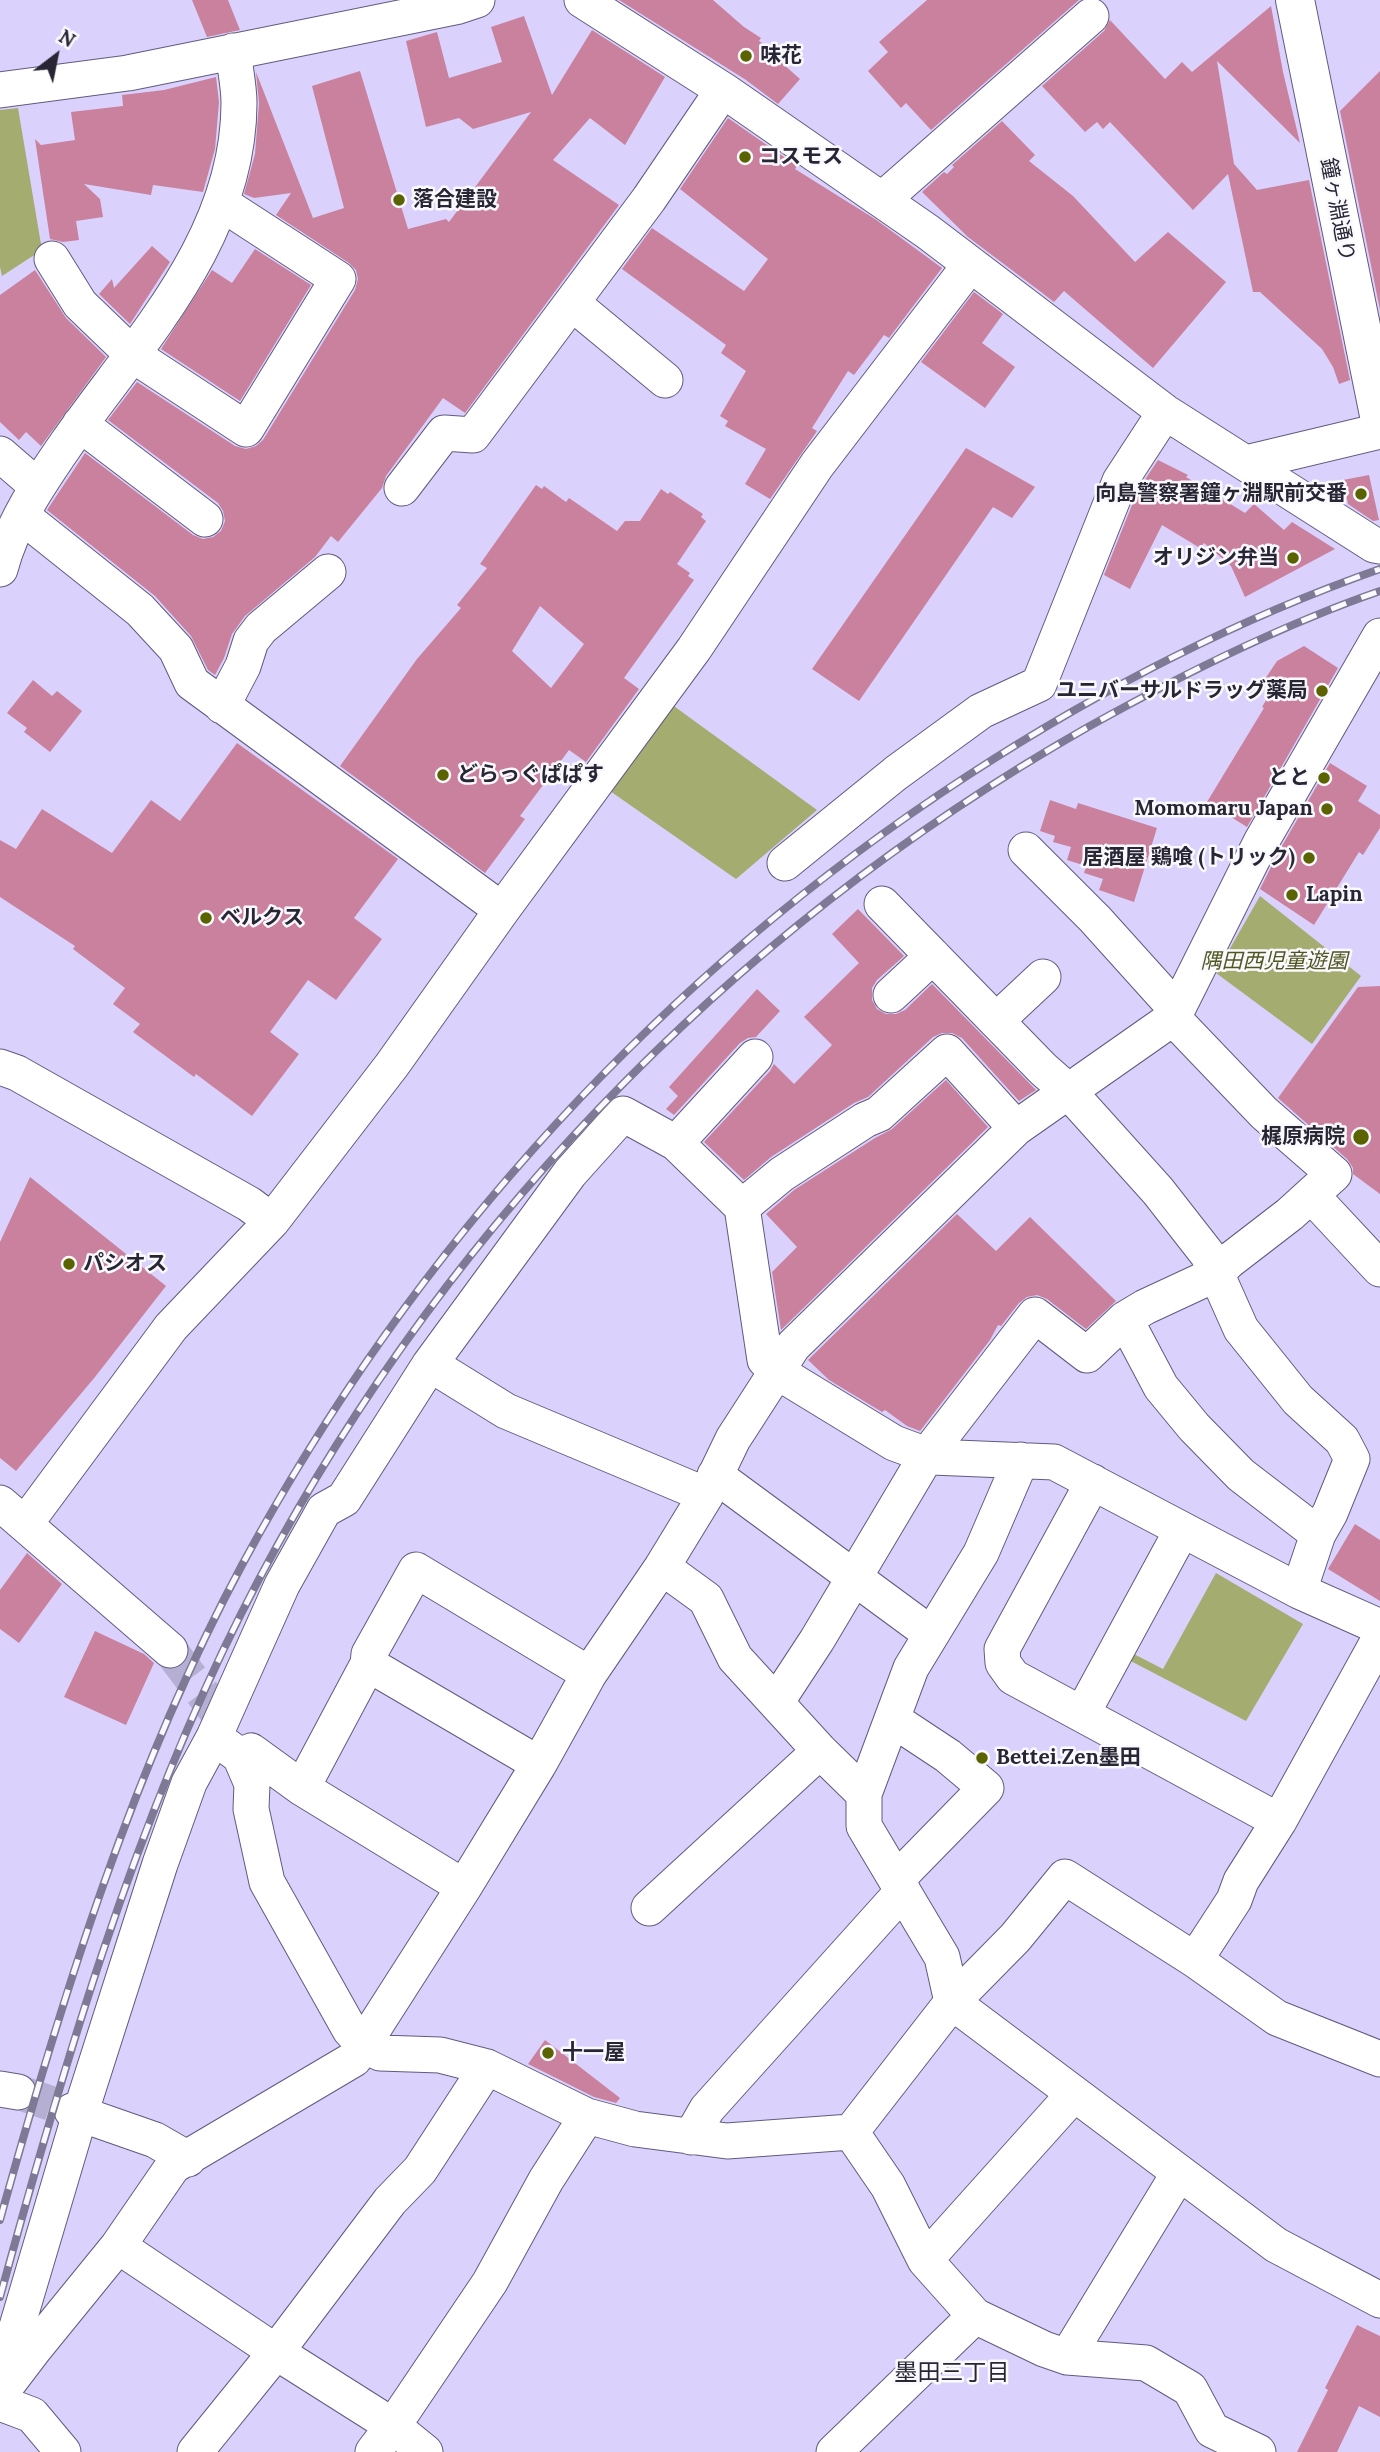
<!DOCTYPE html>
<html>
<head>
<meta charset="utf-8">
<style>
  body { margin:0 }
  #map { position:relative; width:1380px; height:2452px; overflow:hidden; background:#dad2fc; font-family:Lora,serif }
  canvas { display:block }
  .north { position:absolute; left:21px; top:21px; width:70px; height:70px; -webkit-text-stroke:5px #faf9fd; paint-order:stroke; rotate:32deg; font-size:19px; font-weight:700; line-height:28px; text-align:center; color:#282534 }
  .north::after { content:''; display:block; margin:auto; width:24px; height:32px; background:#282534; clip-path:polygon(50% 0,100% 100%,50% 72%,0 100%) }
</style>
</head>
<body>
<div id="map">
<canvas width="1380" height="2452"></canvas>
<div class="north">N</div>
</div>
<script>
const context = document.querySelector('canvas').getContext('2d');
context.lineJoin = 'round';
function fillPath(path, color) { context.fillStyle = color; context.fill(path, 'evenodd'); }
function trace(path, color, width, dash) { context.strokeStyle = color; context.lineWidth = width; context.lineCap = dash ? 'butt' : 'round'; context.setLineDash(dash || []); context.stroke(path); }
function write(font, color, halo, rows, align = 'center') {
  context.font = font + ' Lora,"Noto Sans JP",serif'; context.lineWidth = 5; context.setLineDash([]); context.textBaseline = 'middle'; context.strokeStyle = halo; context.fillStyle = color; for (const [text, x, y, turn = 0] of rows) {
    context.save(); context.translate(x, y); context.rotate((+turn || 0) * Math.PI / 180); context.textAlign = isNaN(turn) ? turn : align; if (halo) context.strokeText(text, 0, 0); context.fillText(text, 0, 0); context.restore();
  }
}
const green = new Path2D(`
  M18,108l24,142 -40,26 -2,-9v-157z
  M671,704l146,106 -81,69 -126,-88z
  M1260,896l101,80 -49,68 -96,-71z
  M1216,1573l87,51 -57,97 -123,-64 3,-7 37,19z`);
const building = new Path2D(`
  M192,0h36l12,30 -33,7z
  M619,0h94l31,27 17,11 -2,3 9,6 -2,2 34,30 -22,25 -32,-24z
  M927,0h152l-148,130 -25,-27 -5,5 -33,-37 20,-19 -9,-10z
  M1271,6l12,66 17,71 -83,-82 17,103 23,26 52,-10 41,200 -11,4 -6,-17 -11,-18 -62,-57h-7l-25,-118 -35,36 -83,-88 -7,7 -6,-7 -12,10 -43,-46 62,-55 6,-11 55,59 17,-17 10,10z
  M524,16l28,79 40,-65 73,47 -40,68 -35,-27 -37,42 66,45 -154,208 -22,-15 -57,78 -4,12 -44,54 -7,-6 -16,21 -70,59 -13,18 -8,24 -9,17 -7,-5 -17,-34 -36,-40 -108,-86 38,-57 108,82 10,4 10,-2 8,-6 4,-10 -2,-10 -5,-8 -110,-83 29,-38 98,64 11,3 10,-3 7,-6 92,-150 3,-11 -2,-9 -7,-7 -73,-48 15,-22 -37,5 -10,-4 11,-40 4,-51 -3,-31 57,146 31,-10 -32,-122 48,-15 48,158 38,-10 3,3 82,-110 -58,17 -14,-11 -33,9 -20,-86 31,-9 12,46 53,-16 -11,-35z
  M1380,71v239l-40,-199z
  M216,77l3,25 -4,47 -12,43 -50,-7 -2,10 -67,-11 16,15 3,18 -27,4 3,19 -16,2 -13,-3 -15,-100 6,6 34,-5 -4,-28 52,-6 -1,-11 42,-5z
  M728,118l69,48 -2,3 80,50 67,49 -53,70 -5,-3 -30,40 -6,-4 -36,57 5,3 -47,68 -25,-15 21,-35 -41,-23 3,-5 -8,-5 26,-45 -25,-18 5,-8 -104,-76 30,-41 92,63 24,-32 -88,-70z
  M1002,121l33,34 -6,6 44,35 62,66 33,-30 58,50 -73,86 -89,-77 -10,11 -13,-10 -73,-55 -46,-45 22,-20 3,2 7,-7 -2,-2z
  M152,246l18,16 -40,62 -31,-30 13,-15 2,9z
  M255,249l56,36 -71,116 -79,-52 51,-79 20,13z
  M35,270l31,48 40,39 -65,89 -15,-14 -7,8 -19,-18v-127z
  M974,292l29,22 -21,29 33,24 -30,41 -64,-46z
  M966,448l69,39 -23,31 -19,-11 -134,194 -47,-32z
  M1158,460l30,15 -2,2 59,36 9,-9 30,26 8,-8 43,27 -90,48 -14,-31 -27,-23 -4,5 -38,-23 -32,64 -26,-14 34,-85z
  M1369,475l10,45 -6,1 -25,-17 -5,-24z
  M536,485l6,4 2,-3 22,16 3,-4 48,33 8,-10h15l21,-32 7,5 2,-2 33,22 -2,3 5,4 -29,43 13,9 -2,3 6,4 -70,98 15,11 -53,73 -17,-12 -49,66 5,3 -40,54 -145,-107 77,-107 44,-51 -4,-3 30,-37 -7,-4zM540,606l44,38 -33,44 -39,-37z
  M1304,646l34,22 -91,159 -40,-25 57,-94 -2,-1 12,-20 -11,-5 14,-21z
  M33,680l19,16 5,-5 25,20 -32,41 -26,-20 3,-4 -20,-15z
  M237,743l161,116 -44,59 28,21 -46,61 -28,-20 -38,52 29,22 -47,62 -56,-42 -2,3 -61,-45 7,-8 -27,-20 12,-16 -52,-39 2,-3 -75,-49v-57l16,9 26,-40 70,44 39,-53 29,21z
  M1330,763l37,23 -9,15 22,14v13l-17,27 -4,-3 -45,73 -54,-36 19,-38z
  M1050,800l26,9 2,-6 79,25 -23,74 -35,-12 4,-11 -19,-6 2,-7 -19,-6 4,-13 -18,-5 2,-6 -15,-5z
  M858,909l46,47 -27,24 -5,8v12l5,9 9,5h10l9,-4 27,-26 104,106 -17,11 -57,-63 -10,-5h-10l-9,4 -65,60 -14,6 -83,54 -27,23 -40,-38 66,-71 4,-7 20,20 38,-39 -28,-28 55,-54 -27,-29z
  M1380,986v208l-27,-20v-6l-6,-9 -69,-61 80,-111z
  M757,989l23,22 -24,26 -8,1 -8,5 -66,72 -8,-6 12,-13 -9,-9z
  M946,1080l42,47 -207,203 -9,-58 25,-25 -31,-33 28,-24 81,-52 17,-9z
  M30,1177l136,109 -71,91 -79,94 -16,-13v-216z
  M957,1214l39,37 34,-34 86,84 -30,28 -39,-30 -10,-4 -10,2 -8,6 -18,23 -3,-1 -8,15 -70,91 -13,-5 -22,-16 -3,2 -53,-32 -21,-20z
  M1355,1524l25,16v61l-52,-32z
  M27,1553l35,31 -43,59 -19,-14v-39z
  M95,1631l49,23 10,9 -28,62 -62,-28z
  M545,2040l75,58 -4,5 -22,-6 -66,-33z
  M1357,2325l23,11v81l-21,-11 -22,46h-40l31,-62 -3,-2z`);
const minorTunnel = new Path2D(`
  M170,1650l52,69
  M18,2092l54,19`);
const minor = new Path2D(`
  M582,0l141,90 205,142 237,180 209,133 6,1
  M0,90l128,-17 331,-67 18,-6
  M882,200l209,-184
  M52,259l28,45 53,51 113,74 92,-150 -117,-76
  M572,303l93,77
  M80,424l125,95
  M0,454l37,32
  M1246,463l134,-32
  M402,488l42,-55 29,2 176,-236 74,-109
  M22,516l118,94 36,39 16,34 310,227
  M0,569c12,-46 40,-87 67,-126 72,-103 172,-204 172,-340 0,-17 -4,-35 -6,-52
  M222,706l21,-40 8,-25 10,-13 67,-56
  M1026,850l69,69 82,91
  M785,863l111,-90 85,-62 58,-27 81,-203 45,-69
  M882,904l161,165 25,22 90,100 50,64 33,74 57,71 44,40 10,19 -22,54 -12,21 -19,57
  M891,995l42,-39
  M996,1021l47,-44
  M755,1057l-79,86 66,64 23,153 11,11 118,72 38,14 122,5 245,129 81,36
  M0,1067l17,6 232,131 23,17
  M1311,1195l69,74
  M742,1207l40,-33 83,-54 14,-6 68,-62 69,76
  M1125,1319l36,68 33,40 47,48 77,59
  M430,1364l76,47 200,84
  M715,1475l216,159
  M1093,1482l-91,167 1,14 10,14 266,144
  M0,1503l170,147
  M25,1524l146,-197 101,-106 120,-156 110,-155 192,-261 123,-184 153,-200
  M662,1567l44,32 29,59 85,93 44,43
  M368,1664l171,100
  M777,1701l40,-61 110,-185 108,-140 52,40 38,-36 20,-12 71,-33 13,-13 61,-47 44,-40 -70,-61 -91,-95
  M1082,1714l100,-184
  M892,1719l56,37 38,32 -90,92
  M214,1737l26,19 12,28 -1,25 16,73 83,148 14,15 16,8 60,2 47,12 100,49 48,13 92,12 124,-9 37,54 37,74 50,56 69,33 23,8 79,6 44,26 22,41 46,22
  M240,1756l11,-5 51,37 162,99
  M302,1788l66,-124 1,-10 47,-84 173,104
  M649,1908l171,-157
  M1195,1960l39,-60 7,-19 38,-60 101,-183
  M1380,2059l-103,-41 -82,-58 -130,-83 -50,61 -63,64 324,243 104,55
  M0,2089l18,3
  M72,2111l83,29 33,19
  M851,2132l101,-130 -10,-45 -78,-131v-32l47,-126 70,-115 40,-93
  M691,2137l16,-28 196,-218
  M118,2246l158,106 117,74 32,26
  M925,2260l148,-165
  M1067,2357l112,-184
  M2,2377l78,-263 80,-250 29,-81 25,-46 68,-152 42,-75 20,-11 86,-135 140,-191 53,-59 53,29
  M0,2394l35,-46 83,-102 55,-80 181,-107 110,-172 75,-123 50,-90 73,-107 44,-72 27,-56 60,-93 223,-218 157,-110 88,-176 119,-206
  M0,2403l32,12 31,37
  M195,2452l81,-100 114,-151 30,-31 67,-103
  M373,2452l20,-26 97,-144 56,-102 41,-64
  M834,2452l141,-136`);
const major = new Path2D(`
  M1295,0l85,420`);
const rail = new Path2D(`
  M0,2220c62,-223 132,-450 242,-655 173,-320 420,-590 725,-789 129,-84 267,-156 413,-207
  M0,2297c63,-230 133,-469 241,-683 188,-372 485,-681 847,-887 93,-52 191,-101 292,-136`);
const markers = [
  [746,56,7,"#5b6200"],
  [745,157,7,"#5b6200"],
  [399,200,7,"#5b6200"],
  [1361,494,7,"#5b6200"],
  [1293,558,7,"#5b6200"],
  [1322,691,7,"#5b6200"],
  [443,775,7,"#5b6200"],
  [1324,778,7,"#5b6200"],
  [1327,809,7,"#5b6200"],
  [1309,858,7,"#5b6200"],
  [1292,895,7,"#5b6200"],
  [206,918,7,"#5b6200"],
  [1361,1137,9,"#5b6200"],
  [69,1264,7,"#5b6200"],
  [982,1758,7,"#5b6200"],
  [548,2053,7,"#5b6200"]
];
const poiNames = [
  ["味花",760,56],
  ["コスモス",759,157],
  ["落合建設",413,200],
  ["向島警察署鐘ヶ淵駅前交番",1347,494,"right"],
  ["オリジン弁当",1279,558,"right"],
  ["ユニバーサルドラッグ薬局",1308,691,"right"],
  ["どらっぐぱぱす",457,775],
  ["とと",1310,778,"right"],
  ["Momomaru Japan",1313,809,"right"],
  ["居酒屋 鶏喰 (トリック)",1295,858,"right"],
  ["Lapin",1306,895],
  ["ベルクス",220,918],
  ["梶原病院",1345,1137,"right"],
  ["パシオス",83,1264],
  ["Bettei.Zen墨田",996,1758],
  ["十一屋",562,2053]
];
const streetNames = [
  ["鐘ヶ淵通り",1337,210,79]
];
const parkNames = [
  ["隅田西児童遊園",1274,962]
];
const neighbourhoodNames = [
  ["墨田三丁目",952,2373]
];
fillPath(green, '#a4ac6f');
fillPath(building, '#c9819e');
trace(minorTunnel, '#b6afd4', 35, [35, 18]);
trace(minor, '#625a7e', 37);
trace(major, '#625a7e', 40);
trace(minor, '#fff', 35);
trace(major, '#fff', 38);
trace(rail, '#7e7995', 8);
trace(rail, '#faf9fd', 5, [16]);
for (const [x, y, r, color] of markers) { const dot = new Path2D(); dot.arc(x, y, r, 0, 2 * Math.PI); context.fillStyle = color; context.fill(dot); trace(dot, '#faf9fd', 2.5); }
write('bold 21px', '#282534', '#faf9fd', poiNames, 'left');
write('21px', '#282534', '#faf9fd', streetNames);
write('italic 21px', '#505621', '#faf9fd', parkNames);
write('23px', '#282534', '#faf9fd', neighbourhoodNames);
</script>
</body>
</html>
